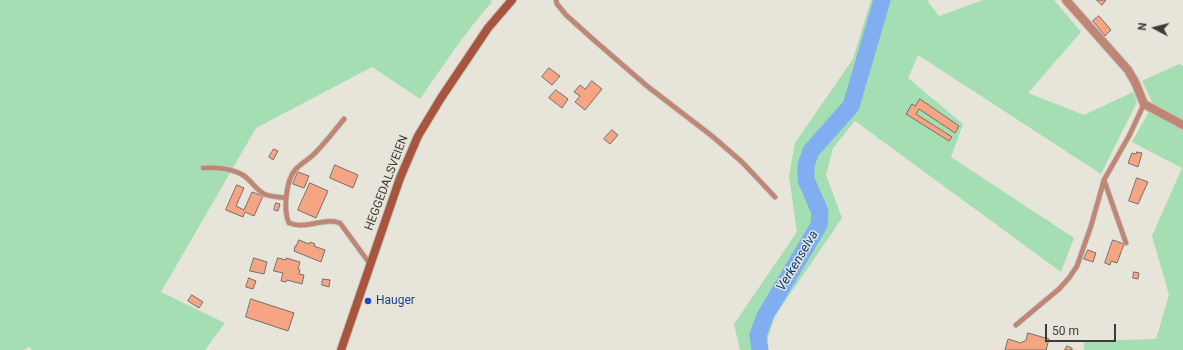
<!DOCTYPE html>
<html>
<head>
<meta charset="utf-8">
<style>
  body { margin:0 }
  #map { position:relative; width:1183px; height:350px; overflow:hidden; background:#e7e4d9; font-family:Roboto,sans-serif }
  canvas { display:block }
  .north { position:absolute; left:1135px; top:8px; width:40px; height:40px; -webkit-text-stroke:3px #e7e4d9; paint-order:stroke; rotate:277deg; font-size:11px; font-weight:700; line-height:16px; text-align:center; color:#3c3b37 }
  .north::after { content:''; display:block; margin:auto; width:14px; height:18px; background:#3c3b37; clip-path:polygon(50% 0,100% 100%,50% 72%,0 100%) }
  .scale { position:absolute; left:1045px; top:324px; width:71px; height:18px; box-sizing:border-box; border:2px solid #3c3b37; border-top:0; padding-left:5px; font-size:12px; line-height:14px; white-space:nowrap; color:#3c3b37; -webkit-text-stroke:3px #e7e4d9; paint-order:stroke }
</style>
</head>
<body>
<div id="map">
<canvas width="1183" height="350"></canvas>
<div class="north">N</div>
<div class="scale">50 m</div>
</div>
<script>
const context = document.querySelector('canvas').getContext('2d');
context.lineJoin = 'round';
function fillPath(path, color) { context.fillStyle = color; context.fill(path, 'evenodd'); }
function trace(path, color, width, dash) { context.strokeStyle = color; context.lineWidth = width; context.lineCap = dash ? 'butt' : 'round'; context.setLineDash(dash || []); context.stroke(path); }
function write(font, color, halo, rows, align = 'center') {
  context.font = font + ' Roboto,sans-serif'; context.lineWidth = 3; context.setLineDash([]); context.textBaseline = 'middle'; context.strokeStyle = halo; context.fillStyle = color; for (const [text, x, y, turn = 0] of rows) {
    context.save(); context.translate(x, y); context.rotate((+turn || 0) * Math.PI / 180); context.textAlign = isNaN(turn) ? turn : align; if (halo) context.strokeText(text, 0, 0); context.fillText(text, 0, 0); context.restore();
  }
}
const green = new Path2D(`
  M0,0h490l2,2c-27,30 -49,64 -72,97l-48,-32 -116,61 -95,164 64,31 -20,27h-173l-2,-3 -7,3h-23z
  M871,0h58l-1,2 11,14 44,-16h71l27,32 -53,61 56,22 49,-23 4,10 -36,72 -183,-119 -10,23 55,46 -12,33 123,81 -13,34 -206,-151 -22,27 -7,27 16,43 -67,98 -10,31 1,3h-26l-6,-26 63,-92 -8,-56 6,-33 58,-84z
  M1179,64l4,2v284h-99v-9l72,-2 13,-44 -17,-59 30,-68 -50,-26 21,-38 -11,-23z`);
const river = new Path2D(`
  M760,350l-2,-15 7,-19 54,-91 1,-13 -14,-32v-15l5,-14 40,-45 31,-106`);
const building = new Path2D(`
  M1097,0h9l-4,5z
  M1099,16l12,14 -6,6 -12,-15z
  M549,68l11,8 -8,9 -10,-8z
  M592,81l10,8 -17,21 -10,-8 5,-6 -6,-4 6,-7 5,4z
  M556,90l12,9 -6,9 -13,-10z
  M920,99l39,27 -4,7 -36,-24 -3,5 36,23 -3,4 -43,-27 6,-10 3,2z
  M612,130l6,5 -8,9 -6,-5z
  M274,149l4,2 -5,9 -4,-3z
  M1137,152l5,1 -4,14 -10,-4 4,-10 4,1z
  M335,165l23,10 -5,13 -23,-10z
  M298,172l11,4 -5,12 -11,-4z
  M1137,178l11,4 -10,22 -9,-3z
  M310,183l18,8 -12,27 -18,-8z
  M237,185l7,3 -8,18 8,4 8,-18 11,4 -9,20 -9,-4 -2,5 -17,-7z
  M276,203l4,1 -2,7 -4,-1z
  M299,240l10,4 1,-2 5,2 -1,2 11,4 -4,12 -27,-11 1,-5h1z
  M1113,240l11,4 -7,19 -6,-2 -1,4 -5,-2z
  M1088,250l8,3 -3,9 -9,-3z
  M254,258l13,4 -3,12 -14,-3z
  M278,258l8,2v-2l14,4 -2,7 2,1 -1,4 5,1 -2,9 -15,-4 -1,2 -5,-1 2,-8 -9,-2z
  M1134,272l5,1 -1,6 -5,-1z
  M249,278l7,3 -3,8 -7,-2z
  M323,279l7,1 -1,7 -7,-2z
  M192,295l11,7 -4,6 -11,-7z
  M251,299l43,14 -6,18 -42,-14z
  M1028,333l21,6 -3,11h-41l3,-11 13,4 5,-3z
  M1067,346l5,2v2h-7z`);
const service = new Path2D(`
  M556,0l1,4 9,11 29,26 52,45 65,50 30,26 33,35
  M344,119c-9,11 -18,23 -28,33 -6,7 -15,11 -21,18 -9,11 -12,40 -6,53 18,7 34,-6 51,0l30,41
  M203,168c13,-1 28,0 40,7 8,5 12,14 21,19 7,3 15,3 22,4
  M1104,180l22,63
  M1016,325l43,-36 10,-11 8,-12 14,-40 13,-46 25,-44 15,-32`);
const minor = new Path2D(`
  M1066,0l62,70 7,12 9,22 39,21`);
const secondary = new Path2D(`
  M341,350l59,-172 18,-42 23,-38 47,-70 24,-28`);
const markers = [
  [368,301,4,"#1a4fb4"]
];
const streetNames = [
  ["HEGGEDALSVEIEN",387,183,-69]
];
const transitNames = [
  ["Hauger",376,301]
];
const waterNames = [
  ["Verkenselva",798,261,-59]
];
fillPath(green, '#a4deb2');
trace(river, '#81aef0', 17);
fillPath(building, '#f6a584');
trace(building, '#786e69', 1);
trace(service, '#c5c2b9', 6);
trace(minor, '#c5c2b9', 10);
trace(secondary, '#c5c2b9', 10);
trace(service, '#bf8575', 4.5);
trace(minor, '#bf8575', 8);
trace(secondary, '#a7553e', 8);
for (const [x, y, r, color] of markers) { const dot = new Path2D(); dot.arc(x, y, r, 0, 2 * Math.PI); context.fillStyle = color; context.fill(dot); trace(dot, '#e7e4d9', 1.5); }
write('12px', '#3c3b37', '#e7e4d9', streetNames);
write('12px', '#164399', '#e7e4d9', transitNames, 'left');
write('italic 13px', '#023d89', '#e7e4d9', waterNames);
</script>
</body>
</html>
